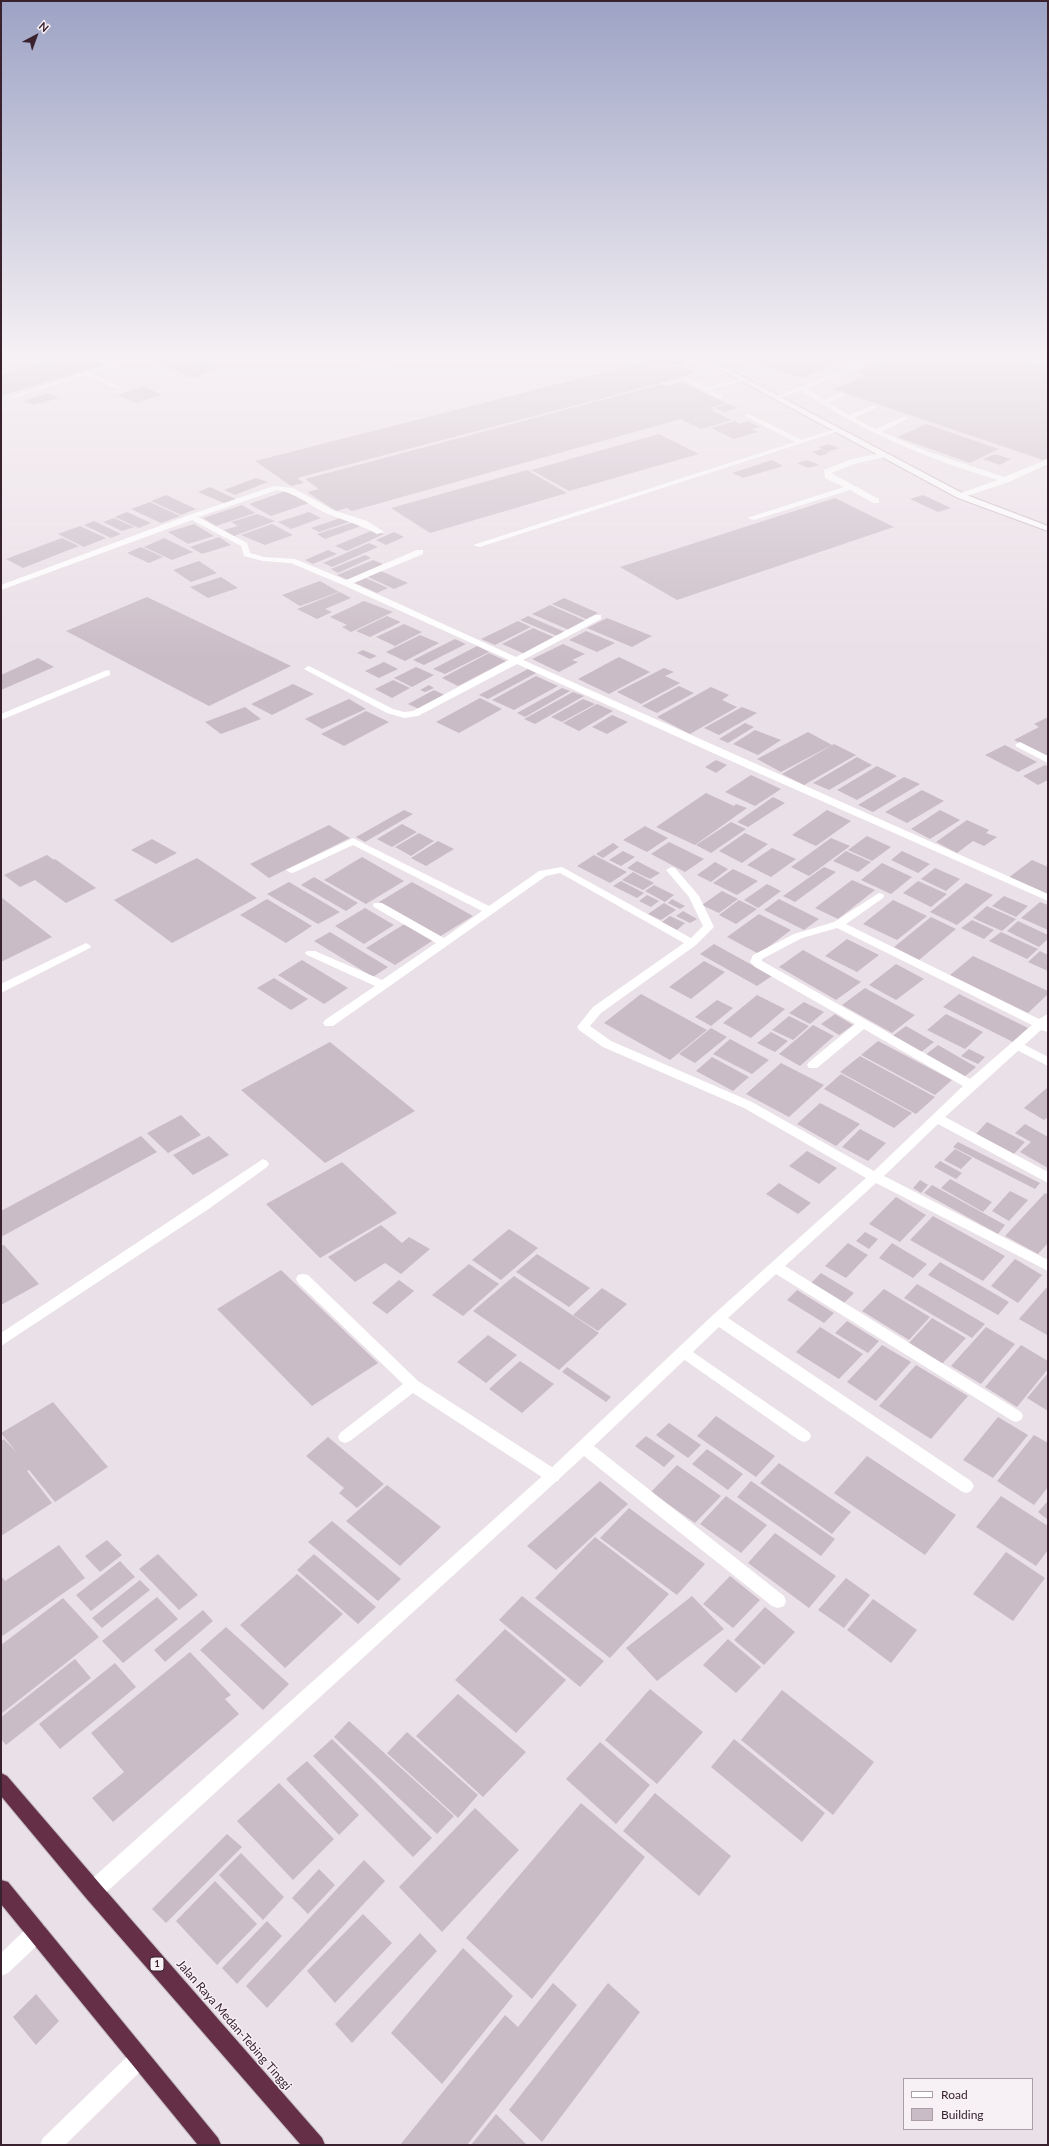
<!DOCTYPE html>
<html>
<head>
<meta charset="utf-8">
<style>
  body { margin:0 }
  #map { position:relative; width:1049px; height:2146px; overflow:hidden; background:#eae0e7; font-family:Lato,sans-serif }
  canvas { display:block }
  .frame { position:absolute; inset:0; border:2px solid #39222e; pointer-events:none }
  .legend { position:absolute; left:903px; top:2078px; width:130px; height:52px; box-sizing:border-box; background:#f7f0f5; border:1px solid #ab9ea5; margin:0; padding:5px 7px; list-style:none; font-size:12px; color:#39222e }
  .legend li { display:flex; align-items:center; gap:8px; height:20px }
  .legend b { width:20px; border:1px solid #ab9ea5 }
  .north { position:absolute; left:16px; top:16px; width:40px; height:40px; -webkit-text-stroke:3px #f7f0f5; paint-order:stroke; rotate:41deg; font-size:11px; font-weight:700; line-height:16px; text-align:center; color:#39222e }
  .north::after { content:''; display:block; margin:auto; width:14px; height:18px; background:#39222e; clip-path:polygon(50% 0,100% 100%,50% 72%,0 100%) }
</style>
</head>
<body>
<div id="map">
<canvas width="1049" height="2146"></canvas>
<div class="frame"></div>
<ul class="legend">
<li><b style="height:5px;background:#fff"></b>Road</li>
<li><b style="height:11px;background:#cabcc6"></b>Building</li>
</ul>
<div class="north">N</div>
</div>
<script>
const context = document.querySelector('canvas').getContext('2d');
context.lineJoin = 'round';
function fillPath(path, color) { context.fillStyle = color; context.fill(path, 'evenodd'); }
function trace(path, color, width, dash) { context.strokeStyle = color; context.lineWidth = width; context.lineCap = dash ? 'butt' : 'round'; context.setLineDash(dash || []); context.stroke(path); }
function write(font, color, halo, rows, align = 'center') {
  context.font = font + ' Lato,sans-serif'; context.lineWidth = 3; context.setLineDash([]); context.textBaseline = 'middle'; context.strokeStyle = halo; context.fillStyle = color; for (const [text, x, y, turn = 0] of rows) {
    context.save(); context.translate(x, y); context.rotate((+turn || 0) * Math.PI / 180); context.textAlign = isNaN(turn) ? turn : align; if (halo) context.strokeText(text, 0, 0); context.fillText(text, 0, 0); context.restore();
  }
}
const building = new Path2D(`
  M57,358h29l17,7 -102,31v-21z
  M146,358h46l27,11 -27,9z
  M360,358h35l-2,3 -13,3 -13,-1z
  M656,358h21l8,4 -24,6 -15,-7z
  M749,358h102l-50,20 -55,-18z
  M890,358h129l29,9v91l-5,2 -210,-71 33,-13 -11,-4z
  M644,362l17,8 18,-5 16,8 -38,11 -360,94 7,5 -13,3 -36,-25z
  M681,382l45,21 -16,5 5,2 -3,1 20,9 -31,9 -20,-10 -329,92 -5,-3 -11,3 -29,-19 12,-3 -14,-10 357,-95 3,2z
  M143,386l19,9 -26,8 -19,-8z
  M49,393l10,5 -26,7 -10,-4z
  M729,404l9,4 -14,4 -9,-4z
  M735,421l5,3 8,-3 12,6 -9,2 7,3 -24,7 -23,-11z
  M926,424l73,25 -29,14 -73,-26z
  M659,434l40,20 -130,37 -38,-21z
  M829,444l10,4 -11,4 -10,-5z
  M821,449l8,4 -9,3 -8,-4z
  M995,454l16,5 -11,6 -17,-6z
  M772,460l11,6 -40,12 -11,-5z
  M807,460l12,5 -11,3 -11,-5z
  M527,470l40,23 -137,40 -39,-25z
  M256,478l12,4 -33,13 -11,-5z
  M210,487l28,13 -12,4 -28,-12z
  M286,491l23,12 -38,13 -22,-12z
  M166,495l30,14 -15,6 -30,-14z
  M923,495l28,13 -13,4 -28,-13z
  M835,498l59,29 -217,73 -57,-33z
  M150,502l30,14 -19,7 -30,-14z
  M242,505l13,8 -39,13 -13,-8z
  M127,512l24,11 -12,5 -24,-11z
  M309,512l12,6 -30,11 -13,-7z
  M257,514l18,7 -41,15 -10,-6 14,-4 -7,-4z
  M343,517l9,4 -33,11 -8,-4z
  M114,518l20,9 -12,4 -19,-9z
  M94,521l27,13 -10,4 -27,-13z
  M354,522l7,4 -36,13 -8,-5z
  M194,524l20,12 -26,8 -20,-12z
  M272,524l21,11 -28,10 -24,-10z
  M80,526l26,12 -22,9 -26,-13z
  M373,530l11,4 -37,17 -12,-5z
  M394,532l10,5 -18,8 -10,-5z
  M219,537l12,8 -29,9 -12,-7z
  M62,538l17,8 -56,22 -17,-9z
  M164,538l29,14 -21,8 -28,-13z
  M369,543l9,4 -46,20 -9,-4z
  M141,547l22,10 -14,6 -22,-10z
  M328,550l9,4 -24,10 -8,-4z
  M365,555l6,3 -33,15 -7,-4z
  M373,560l10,4 -35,16 -11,-5z
  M199,561l18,12 -26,9 -18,-12z
  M381,571l27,12 -14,6 -26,-12z
  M221,577l17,11 -30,10 -18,-11z
  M366,578l22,10 -11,5 -22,-10z
  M320,581l19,11 -39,14 -18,-11z
  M340,592l11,6 -26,11 7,3 -15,7 -20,-10z
  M147,597l144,69 -82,40 -143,-75z
  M564,598l34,15 -12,6 -34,-15z
  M364,601l29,11 -42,20 -9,-5 5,-2 -17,-8z
  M550,605l36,16 -17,9 -37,-16z
  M387,616l14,6 -31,15 -14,-6z
  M528,616l37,16 -8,4 -37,-16z
  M607,618l45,18 -20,11 -45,-19z
  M518,621l13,6 -36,18 -14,-6z
  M404,624l18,8 -27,14 -19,-9z
  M533,628l23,10 -31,16 -23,-10z
  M586,631l29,12 -18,9 -28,-12z
  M420,635l19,8 -34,18 -19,-9z
  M455,639l11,5 -42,21 -11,-5z
  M563,644l22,10 -13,6 6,2 -19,10 -27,-13z
  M477,646l12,6 -44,22 -12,-5z
  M363,650l14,6 -7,3 -13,-6z
  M489,653l17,8 -48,25 -16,-8z
  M619,657l31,15 -41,22 -31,-15z
  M38,658l16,9 -53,23v-15z
  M384,662l14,7 -19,9 -14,-7z
  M416,667l18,8 -22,12 -18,-9z
  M664,668l10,4 -9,4 15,7 -39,21 -24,-12z
  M528,669l8,4 -48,26 -9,-4z
  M536,676l22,10 -44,24 -22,-10z
  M393,680l17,8 -18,10 -17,-9z
  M293,684l21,10 -42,21 -21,-11z
  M429,685l5,3 -9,4 -5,-2z
  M679,686l15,7 -37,20 -15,-7z
  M711,687l18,8 -7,5 15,7 -47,27 -33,-17z
  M562,688l8,3 -45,26 -8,-4z
  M434,690l13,6 -26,14 -13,-6z
  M573,692l11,4 -49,28 -11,-5z
  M480,698l22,11 -43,24 -23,-11z
  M349,699l17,10 -44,20 -17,-10z
  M583,699l12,5 -33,18 -11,-5z
  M597,704l16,7 -34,20 -16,-8z
  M245,707l16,12 -40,15 -16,-12z
  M742,707l15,6 -38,22 -15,-7z
  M366,711l23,11 -45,24 -23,-12z
  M612,715l16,7 -21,12 -15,-7z
  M1048,717v41l-34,-18 25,-13 -5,-3z
  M745,723l9,4 -26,16 -9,-4z
  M755,730l26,10 -23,15 -25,-11z
  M808,732l24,13 -51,27 -24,-13z
  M834,744l22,11 -52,30 -22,-11z
  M1005,745l32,17 -19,10 -33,-17z
  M857,757l15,8 -43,25 -16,-7z
  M716,760l11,5 -11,8 -11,-6z
  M1045,765l3,2v13l-10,5 -15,-9z
  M877,766l20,10 -40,24 -20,-10z
  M751,775l30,14 -26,17 -30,-14z
  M904,777l16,7 -47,28 -15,-7z
  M922,790l22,11 -37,22 -22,-11z
  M706,793l28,13 2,-2 11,4 -52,37 -39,-18z
  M773,797l12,6 -37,24 -11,-5z
  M404,810l9,4 -48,28 -9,-5z
  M827,810l24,11 -35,25 -24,-11z
  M940,810l20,10 -30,19 -19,-10z
  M967,820l22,10 -3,3 11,4 -13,9 -11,-5 -16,12 -21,-11z
  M731,822l15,7 -35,24 -15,-8z
  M402,824l15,8 -25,15 -15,-8z
  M329,825l21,13 -81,40 -19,-14z
  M645,826l23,12 -21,14 -24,-12z
  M419,833l15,8 -23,15 -16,-9z
  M745,833l23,11 -26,19 -23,-12z
  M867,836l24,11 -19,14 -24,-11z
  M831,838l19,8 -41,30 -18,-9z
  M152,839l25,14 -21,11 -25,-14z
  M438,841l16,8 -28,17 -15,-8z
  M669,842l35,17 -19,13 -34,-18z
  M613,843l6,4 -16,11 -7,-4z
  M772,848l24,11 -25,18 -24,-12z
  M623,851l12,6 -14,9 -12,-6z
  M846,851l25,11 -13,10 -25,-11z
  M902,851l28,13 -12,9 -27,-13z
  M47,855l7,5 1,-1 41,29 -30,15 -31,-23 -15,7 -16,-12z
  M594,855l33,17 -17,11 -33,-17z
  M362,857l42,24 -38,23 -42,-24z
  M197,858l60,40 -85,45 -58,-43z
  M1032,860l16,7v29l-40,-18z
  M637,861l23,12 -10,6 -23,-11z
  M715,862l13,7 -17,13 -14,-7z
  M882,863l30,14 -21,17 -30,-14z
  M824,867l12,5 -41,30 -12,-6z
  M935,868l25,11 -14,12 -25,-12z
  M733,869l25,12 -21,14 -24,-12z
  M633,872l21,11 -11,7 -21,-10z
  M314,877l44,26 -12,8 -45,-26z
  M852,880l23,10 -37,29 -23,-11z
  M621,881l23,12 -7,5 -24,-12z
  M918,881l29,13 -16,13 -28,-14z
  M289,882l51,30 -22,12 -51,-30z
  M412,882l61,34 -34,21 -60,-35z
  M966,883l27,12 -36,30 -27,-13z
  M767,884l14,7 -23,17 -14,-8z
  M654,885l20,10 -9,7 -20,-11z
  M722,891l16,8 -19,14 -17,-8z
  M647,895l12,6 -8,6 -12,-6z
  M1004,896l24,10 -12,11 -24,-11z
  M1,897l51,40 -51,25z
  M267,899l45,27 -26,17 -46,-28z
  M672,899l13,7 -5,3 -12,-6z
  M779,899l40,20 -15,11 -40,-20z
  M739,900l18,9 -21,15 -17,-9z
  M893,900l34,16 -30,24 -34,-16z
  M1040,902l8,3v25l-27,-12z
  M664,903l12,7 -15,10 -13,-6z
  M987,906l29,13 -14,12 -29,-13z
  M365,908l29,17 -30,19 -29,-18z
  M683,911l14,8 -7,4 -14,-7z
  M759,914l32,16 -32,24 -32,-17z
  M670,916l15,7 -8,7 -15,-8z
  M931,917l25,12 -37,31 -25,-13z
  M972,920l22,10 -10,9 -23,-11z
  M1018,921l30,14v4l-9,8 -32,-16z
  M406,923l29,16 -40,26 -29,-17z
  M330,932l58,35 -15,10 -59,-36z
  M1001,932l37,17 -11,10 -38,-18z
  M847,939l32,16 -22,17 -32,-16z
  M714,944l58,32 -15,10 -57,-32z
  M803,950l58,32 -25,18 -57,-33z
  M1040,951l8,4v16l-20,-9z
  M973,956l75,35v3l-20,19 -78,-38z
  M302,960l46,28 -24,16 -46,-29z
  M704,961l21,11 -34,27 -22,-12z
  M896,964l28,15 -28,21 -27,-15z
  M274,978l34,21 -17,11 -34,-22z
  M865,988l50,27 -23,18 -50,-28z
  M641,994l66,36 -37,30 -66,-37z
  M959,994l69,34 -15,14 -70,-35z
  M757,995l28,14 -34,29 -28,-15z
  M717,1000l16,8 -22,18 -16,-9z
  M804,1002l20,10 -14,12 -21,-11z
  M835,1014l18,11 -14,10 -18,-11z
  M946,1014l37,18 -18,17 -38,-19z
  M789,1016l20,10 -16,14 -21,-10z
  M813,1025l21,11 -34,30 -21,-12z
  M906,1026l28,16 -14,11 -29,-16z
  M711,1028l16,9 -32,26 -16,-9z
  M771,1032l17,9 -13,11 -18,-9z
  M730,1039l39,21 -17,14 -39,-20z
  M878,1041l74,39 -17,15 -74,-40z
  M330,1042l85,69 -90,52 -84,-73z
  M938,1045l38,22 -13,11 -39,-22z
  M969,1049l16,8 -7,7 -17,-8z
  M860,1056l75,41 -19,17 -76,-42z
  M712,1057l37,20 -16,14 -37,-20z
  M781,1063l43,22 -35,32 -43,-23z
  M841,1074l71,39 -18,15 -70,-39z
  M1048,1087v30l-4,3 -20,-12z
  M820,1103l40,21 -24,22 -39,-22z
  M181,1115l20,20 -33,18 -21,-20z
  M987,1122l38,20 -12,13 -38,-20z
  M1025,1124l23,13v31l-28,-16 11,-10 -16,-9z
  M860,1129l26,14 -18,18 -26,-14z
  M141,1136l16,16 -156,85v-26z
  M209,1136l20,19 -36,20 -20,-20z
  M958,1142l82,41 -5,6 -82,-42z
  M955,1149l17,9 -11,11 -17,-9z
  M807,1151l30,17 -18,16 -30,-18z
  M940,1161l22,12 -6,6 -22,-12z
  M342,1162l55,51 -77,45 -54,-54z
  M950,1179l42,23 -9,10 -42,-24z
  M920,1180l8,5 -7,8 -8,-5z
  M779,1183l32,20 -13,11 -32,-20z
  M932,1185l73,40 -7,9 -74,-41z
  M1010,1191l18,9 -19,21 -17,-10z
  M1045,1193l3,2v48l-10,11 -33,-18z
  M896,1197l30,18 -26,27 -31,-18z
  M933,1216l72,40 -22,25 -73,-41z
  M381,1225l21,18 7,-6 21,12 -29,25 -16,-11 -30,19 -27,-25z
  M509,1229l29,19 -37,32 -29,-20z
  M865,1232l13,7 -9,10 -13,-8z
  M848,1243l20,12 -22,23 -21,-12z
  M892,1243l35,21 -14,14 -34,-20z
  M4,1245l35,39 -38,21v-59z
  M537,1254l53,34 -21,19 -53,-35z
  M1015,1259l27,16 -24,28 -27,-17z
  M940,1262l69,40 -11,13 -70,-40z
  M469,1264l30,20 -36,32 -31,-21z
  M281,1270l97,93 -66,43 -95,-97z
  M821,1273l33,20 -10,10 -33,-20z
  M514,1276l85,57 -40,37 -86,-59z
  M399,1280l15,11 -27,23 -15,-11z
  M917,1284l68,40 -13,14 -68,-40z
  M1048,1286v47l-1,2 -28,-16z
  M602,1288l25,16 -29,27 -25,-16z
  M884,1289l46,28 -21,23 -47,-29z
  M797,1290l37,23 -10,10 -37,-23z
  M932,1318l34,20 -24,26 -34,-20z
  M847,1321l32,20 -11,12 -33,-20z
  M820,1327l43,27 -24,25 -43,-27z
  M986,1327l29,17 -34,40 -30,-18z
  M488,1335l29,20 -31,28 -29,-21z
  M882,1345l29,17 -35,39 -29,-19z
  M1021,1345l27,16v8l-31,38 -32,-20z
  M520,1361l34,23 -32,29 -33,-24z
  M916,1365l52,31 -37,43 -52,-33z
  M567,1367l44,30 -5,5 -44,-30z
  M1048,1373v38l-21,-13z
  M53,1402l55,65 -53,35 -26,-32 -2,1 25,32 -51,33v-95l3,-2 13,14 -16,-20z
  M716,1416l59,40 -19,21 -59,-41z
  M998,1417l30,18 -35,43 -30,-18z
  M669,1423l32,22 -13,13 -32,-23z
  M1034,1435l14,8v44l-14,18 -37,-24z
  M646,1436l29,20 -11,11 -29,-21z
  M328,1437l56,47 -27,24 -18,-15 5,-5 -38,-32z
  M707,1449l36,25 -15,16 -36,-26z
  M867,1456l89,59 -31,40 -91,-62z
  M779,1463l72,49 -19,22 -72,-51z
  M677,1465l44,31 -26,27 -44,-31z
  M600,1481l28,23 -72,66 -29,-24z
  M751,1481l84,58 -14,17 -84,-59z
  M387,1485l54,42 -41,39 -54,-45z
  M726,1496l41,29 -26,28 -41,-29z
  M1001,1496l47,30v24l-12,16 -60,-39z
  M1048,1501v19l-10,-8z
  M629,1508l76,56 -28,31 -77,-57z
  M332,1521l69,58 -23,22 -70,-59z
  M775,1533l61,43 -27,32 -61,-45z
  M595,1537l74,57 -59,64 -75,-60z
  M107,1540l15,15 -22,17 -15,-16z
  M59,1545l26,33 -84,59v-61l4,5z
  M1006,1552l39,26 -32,43 -40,-27z
  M158,1554l40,41 -19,15 -40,-41z
  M314,1554l62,53 -18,17 -61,-54z
  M120,1561l15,16 -44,34 -15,-16z
  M297,1574l46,40 -58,54 -45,-43z
  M730,1576l30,24 -27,28 -30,-24z
  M846,1578l24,17 -26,33 -26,-18z
  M140,1580l10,10 -48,38 -10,-10z
  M522,1596l82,65 -24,26 -81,-67z
  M692,1596l32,33 -67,52 -31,-33z
  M157,1597l21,22 -55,44 -21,-22z
  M63,1598l36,39 -98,77v-69z
  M873,1599l44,31 -26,33 -44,-33z
  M765,1607l30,25 -31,33 -30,-25z
  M203,1610l10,11 -48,41 -11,-12z
  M226,1627l63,57 -26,26 -63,-60z
  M505,1629l61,51 -50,53 -61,-53z
  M728,1639l33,28 -25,26 -33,-28z
  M190,1652l41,43 -6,4 14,15 -126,108 -21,-24 32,-26 -33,-39z
  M75,1659l16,19 -85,67 -5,-6v-22z
  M115,1663l21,24 -76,62 -21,-25z
  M650,1689l53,43 -46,52 -52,-44z
  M782,1690l92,72 -41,53 -92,-75z
  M458,1694l68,58 -43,45 -67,-61z
  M349,1721l105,95 -17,18 -103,-97z
  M407,1732l71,63 -20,23 -71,-65z
  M332,1739l100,99 -19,19 -100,-101z
  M734,1739l91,74 -23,29 -91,-75z
  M600,1742l50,43 -34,39 -50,-45z
  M307,1761l52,54 -20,20 -53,-56z
  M279,1783l55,56 -41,41 -56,-59z
  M655,1793l76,63 -32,40 -76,-65z
  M581,1803l64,54 -113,142 -66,-61z
  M475,1808l44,42 -77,82 -43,-45z
  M227,1834l15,13 -76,76 -14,-14z
  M241,1853l43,44 -21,23 -44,-45z
  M364,1860l21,21 -118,127 -21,-22z
  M319,1869l16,16 -27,29 -16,-16z
  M215,1881l42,43 -40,41 -41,-44z
  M363,1914l29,29 -57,60 -28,-32z
  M267,1921l15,15 -45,48 -15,-16z
  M420,1933l17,18 -85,92 -17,-19z
  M463,1948l50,48 -71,88 -51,-51z
  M553,1983l24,22 -110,140h-67l105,-130 13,12z
  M608,1983l32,29 -98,130 -33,-32z
  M36,1994l23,27 -23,24 -23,-28z
  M496,2114l31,31h-56z`);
const lane = new Path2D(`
  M109,358h6l2,4 -3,4 -22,7 29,14v2h-4l-31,-14 -72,23 -5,-1 101,-33z
  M203,358h9l6,4 -3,2z
  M872,358h10l-75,30 17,12 17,-7h4v2l-16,8 20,12 23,-9h4v2l-22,10 22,11 27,-12h4v2l-25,13 47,20 75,25 44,-18v5l-39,18 -48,16h-3v-4l40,-14c-70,-21 -136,-48 -197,-90l-23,9 -5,-1z
  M684,378h4l18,9 38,-9 3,2 -36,10 11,6v2l-2,1 -36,-19z
  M745,414h4l53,26 34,-11 3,2 -359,116 -7,-2 322,-103 -50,-26z
  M882,453l4,2 -1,2 -28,6 -26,10 48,26v4h-6l-23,-13 -96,30 -7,-2 97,-31 -19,-9 -1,-8 28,-11z
  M107,670l3,1v4l-109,45v-6z
  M1020,742l28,14v7l-31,-16 -2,-2z
  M86,943l5,3 -1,2 -89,45v-9z
  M1019,1042l29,15v9l-33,-17 -2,-3 2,-3z
  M263,1159l4,2 2,3 -2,3 -57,41 -209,138v-13z
  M303,1274l5,1 110,106 140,90 3,5 -3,5 -5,1 -5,-1 -135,-88 -63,48 -5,2 -5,-2 -2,-4 2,-4 63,-49 -105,-101 -2,-4 2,-4z
  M684,1346l125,86 2,4 -2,4 -5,2 -5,-2 -120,-84 -2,-4 2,-4z
  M140,2048l7,3 3,7 -3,7 -82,80h-25l3,-7 90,-87z`);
const street = new Path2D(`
  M274,486l19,2 40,22 34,11 17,11 -7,2c-16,-9 -32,-13 -49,-20 -17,-7 -31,-21 -51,-24l-79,27 49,26 3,10 14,4 31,2 51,21 71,-30h6v4l-70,29 163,74 79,-42h6v4l-78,41 525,234v7l-335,-148 -196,-89 -99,52 -14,2 -17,-5 -83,-44 4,-3 3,1 82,42 11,3 9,-1 96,-51 -166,-75 -52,-22 -28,-2 -19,-5 -3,-10 -49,-26 -191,70v-5l188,-70z
  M353,838l136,68 50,-35 23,-4 129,71 12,-12 -14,-29 -23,-27 5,-3 4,1 24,28 15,31 -18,18 -95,68 -11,13 21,15 141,61 122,69 89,-85 -99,-57 -47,39h-8l-2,-3 2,-3 46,-38 -100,-57 -5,-5 3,-7 41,-21 40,-12 45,-29 4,1 1,2 -1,2 -37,26 193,95 9,-5v18l-7,-2 -96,87 103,55v11l-110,-59 -54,52 164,84v11l-172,-88 -91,83 236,146 2,4 -2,4 -5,2 -5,-2 -235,-146 -48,44 243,163 3,5 -3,5 -5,2 -5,-2 -242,-164 -125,119 190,150 2,5 -2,5 -6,2 -6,-2 -188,-150 -484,442 -7,2 -7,-2 -2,-7 2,-7 462,-413 165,-156 153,-137 -122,-70 -141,-61 -24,-17 -2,-3 16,-20 91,-64 -124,-70 -14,3 -213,150h-8l-2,-3 2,-3 50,-34 -68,-31 -2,-2 2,-2h8l67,29 54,-37 -62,-36 -1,-2 1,-2h8l62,35 38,-27 -129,-66 -58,27 -4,1 -5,-3zM837,928l195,97 -62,54 -208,-118v-2l40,-21z
  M37,1923l7,2 2,7 -2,7 -36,34 -7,3v-23l29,-28z`);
const secondary = new Path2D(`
  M699,358h8l257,136 84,32v5l-90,-33z`);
const highway = new Path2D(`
  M1,1773l6,3 93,108 222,254 3,7h-24l-215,-247 -85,-102z
  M1,1880l7,2 210,256 3,7h-23l-197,-241z`);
const shields = [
  [157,1964,14]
];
const shieldNames = [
  ["1",157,1964]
];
const nearStreetnames = [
  ["Jalan Raya Medan-Tebing Tinggi",234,2025,49]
];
fillPath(building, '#cabcc6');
trace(secondary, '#c9b4c1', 2);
trace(highway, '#c4bdc0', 2);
fillPath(lane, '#fff');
fillPath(street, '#fff');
fillPath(secondary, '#fff');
fillPath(highway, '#642f47');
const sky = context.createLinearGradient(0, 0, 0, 659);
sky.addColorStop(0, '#9da3c5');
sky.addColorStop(0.54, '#f6f1f4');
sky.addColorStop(1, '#f6f1f400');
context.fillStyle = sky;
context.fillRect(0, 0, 1049, 659);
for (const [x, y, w] of shields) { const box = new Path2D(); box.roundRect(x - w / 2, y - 7, w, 14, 3); context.fillStyle = '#f7f0f5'; context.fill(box); trace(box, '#39222e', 1); }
write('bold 9px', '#39222e', null, shieldNames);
write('12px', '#39222e', '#f7f0f5', nearStreetnames);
</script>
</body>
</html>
